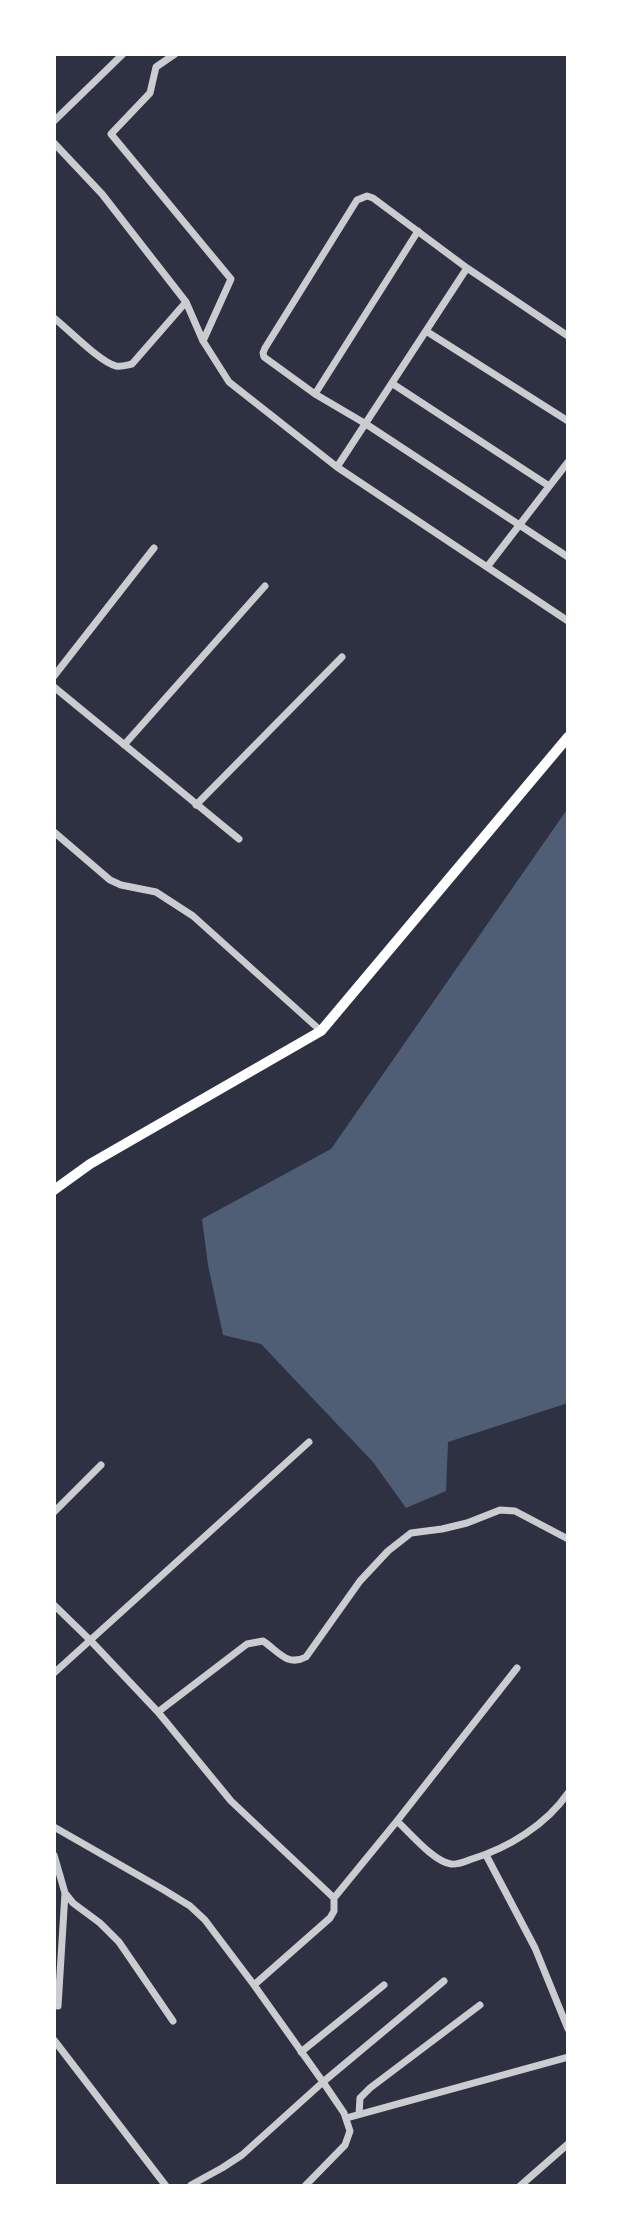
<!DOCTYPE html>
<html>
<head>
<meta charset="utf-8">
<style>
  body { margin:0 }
  #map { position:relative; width:622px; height:2240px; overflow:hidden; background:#2d3142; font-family:Figtree,sans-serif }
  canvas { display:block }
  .frame { position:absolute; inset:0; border:56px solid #fff; pointer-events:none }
</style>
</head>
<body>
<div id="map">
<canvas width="622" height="2240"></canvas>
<div class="frame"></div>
</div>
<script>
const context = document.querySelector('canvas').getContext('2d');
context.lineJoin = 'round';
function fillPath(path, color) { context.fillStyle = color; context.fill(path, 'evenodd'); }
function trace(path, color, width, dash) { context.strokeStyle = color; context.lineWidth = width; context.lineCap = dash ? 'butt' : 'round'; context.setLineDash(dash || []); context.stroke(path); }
const water = new Path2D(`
  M568,808v595l-120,39 -2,49 -40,17 -33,-46 -112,-118 -38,-9 -15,-70 -6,-46 129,-70z`);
const minor = new Path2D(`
  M175,54l-19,13 -6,26 -39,41 120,145 -28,62
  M54,121l69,-67
  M54,143l48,51 84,108 17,39 26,41 108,85 231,154
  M467,268l-94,-70 -6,-2 -10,4 -92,148 -2,5 1,4 51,37 51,30 202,133
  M54,318c14,11 47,45 62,48 6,1 11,-1 16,-2l54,-62
  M426,331l142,90
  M393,384l156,102
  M315,394l103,-163
  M337,467l130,-199 101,68
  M487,567l81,-105
  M54,676l100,-128
  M54,687l185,152
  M124,745l141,-159
  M196,805l146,-148
  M54,832l56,48 11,5 35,7 37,24 128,115
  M54,1512l47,-47
  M54,1605l36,35 68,72 73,89 103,97v13l-4,7 -76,67
  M54,1673l255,-231
  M158,1712l89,-68 16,-3c15,10 24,26 43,16l54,-76 28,-30 23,-18 31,-4 25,-6 33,-13 15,1 53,28
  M397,1821c13,12 37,41 54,43 7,1 15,-3 21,-5 36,-11 74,-34 96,-66
  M54,1827l110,63 26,16 15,14 49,65 69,97 21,31 6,18 -5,14 -40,41
  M54,1855l11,38 8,10 27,20 19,19 54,79
  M486,1855l49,93 33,81
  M334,1898l63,-77 120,-153
  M58,2006l7,-113
  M54,2040l112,146
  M301,2052l83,-67
  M359,2114l1,-16 10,-10 110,-83
  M346,2118l222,-61
  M191,2185l31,-17 20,-13 81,-73 121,-101
  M520,2186l48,-42`);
const secondary = new Path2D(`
  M54,1190l36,-26 231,-133 247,-294`);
fillPath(water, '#4f5d75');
trace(minor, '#caccd0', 7);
trace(secondary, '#fff', 10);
</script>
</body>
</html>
